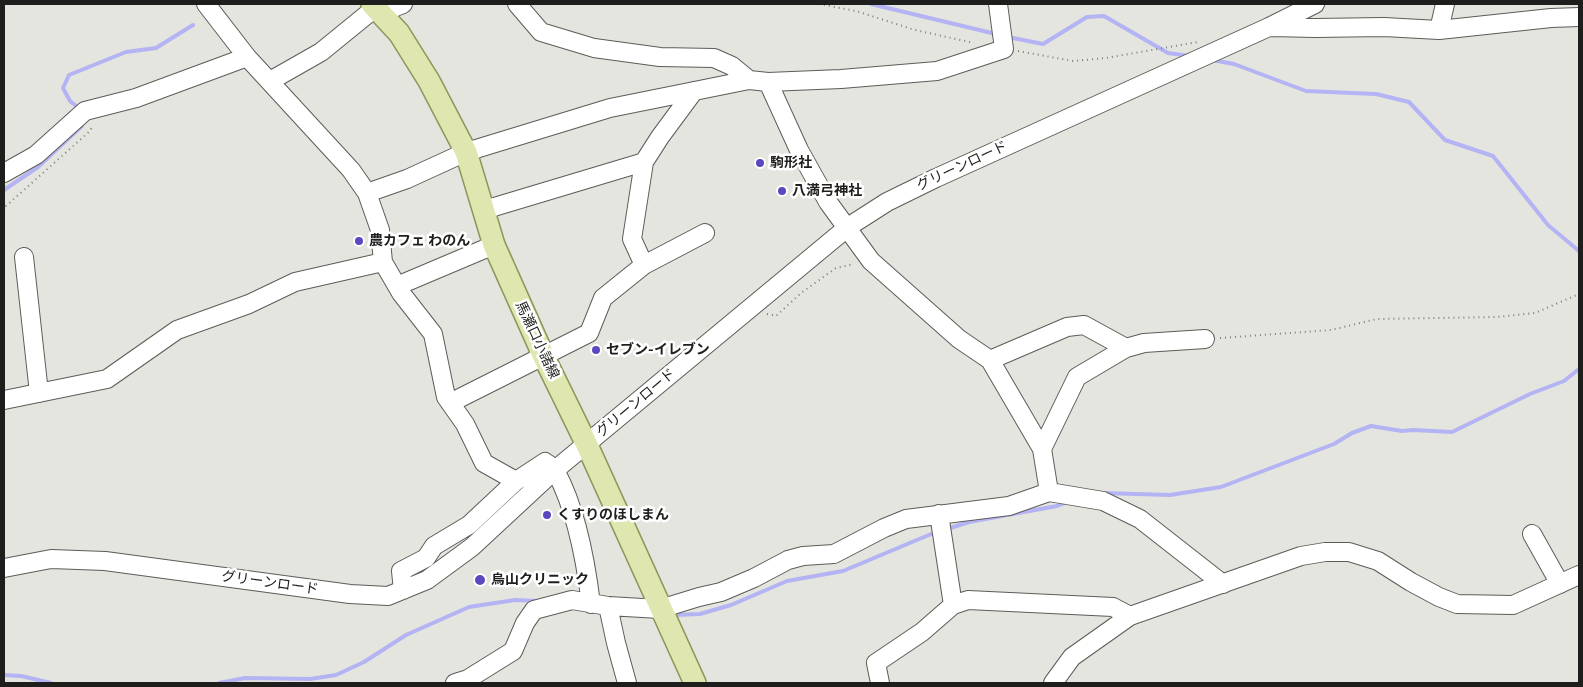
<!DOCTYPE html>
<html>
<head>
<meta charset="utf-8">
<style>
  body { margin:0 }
  #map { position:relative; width:1583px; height:687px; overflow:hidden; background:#e4e5df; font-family:Figtree,sans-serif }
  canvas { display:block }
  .frame { position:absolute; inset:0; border:5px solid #1e1e1c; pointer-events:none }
</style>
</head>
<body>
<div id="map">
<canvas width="1583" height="687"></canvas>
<div class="frame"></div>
</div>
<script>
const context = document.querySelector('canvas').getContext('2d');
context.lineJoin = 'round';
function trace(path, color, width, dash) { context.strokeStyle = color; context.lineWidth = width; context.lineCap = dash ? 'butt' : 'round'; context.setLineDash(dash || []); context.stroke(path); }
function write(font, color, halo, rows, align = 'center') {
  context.font = font + ' Figtree,"Noto Sans JP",sans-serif'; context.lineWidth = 5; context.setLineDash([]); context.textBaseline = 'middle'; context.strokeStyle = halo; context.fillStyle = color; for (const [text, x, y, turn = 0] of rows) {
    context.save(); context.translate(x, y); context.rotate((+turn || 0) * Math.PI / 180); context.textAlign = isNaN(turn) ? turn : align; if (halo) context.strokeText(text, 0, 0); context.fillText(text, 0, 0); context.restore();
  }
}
const stream = new Path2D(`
  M871,4l125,30
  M1008,37l35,7 44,-27 17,-1 64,37 22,3
  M1212,60l22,4 72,27 70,3 33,8 36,38 48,16 55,69 31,26
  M80,109l-10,-8 -7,-13 6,-13 57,-23 30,-4 37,-23
  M4,190l34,-23 44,-41
  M1102,493l68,2 51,-8 113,-43 18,-11 19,-7 31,5 11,-1 39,2 78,-38 34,-13 15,-12
  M947,529l22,-7 88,-16 10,-4
  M673,615l27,-1 31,-9 56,-24 56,-10 93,-39
  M4,675l17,1 30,7
  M219,683l26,-5 65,1 26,-4 28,-13 42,-27 63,-28 46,-7 22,1`);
const path = new Path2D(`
  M819,4l37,7 59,19 59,13
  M1018,51l55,10 33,-3 92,-16
  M4,211l2,-5 84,-75 3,-6
  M767,314l9,2 25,-23 35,-25 18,-4
  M1220,338l111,-8 46,-11 119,-2 39,-4 44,-19`);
const minor = new Path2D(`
  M206,4l41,53 104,113 16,23 13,37 3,32 18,31 32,41 13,63 19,27 19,39 32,18 29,-19c4,3 9,6 11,10 20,37 30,91 35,132
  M517,4l24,28 53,16 66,9 54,1 18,8 17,14
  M380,13l23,-9
  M1271,27l44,1 69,-1 55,3 112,-12 28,-1
  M1439,30l6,-26
  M270,81l51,-29 54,-44
  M768,82l31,68 29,52 43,59 88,78 31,21 77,-33 17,-2 42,23
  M4,173l32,-18 49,-44 51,-13 111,-41
  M367,193l40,-14 59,-27 144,-44 139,-28 19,2 73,-3 96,-8 67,-22 -6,-45
  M484,210l160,-48
  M24,257l15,136
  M644,265l-12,-26 12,-77 16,-25 34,-46
  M397,286l97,-41
  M990,360l52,89 7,43
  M4,400l103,-21 70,-49 72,-26 46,-22 88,-20
  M450,403l139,-70 14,-35 41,-33 61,-32
  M1042,449l35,-72 49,-29 18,-5 61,-4
  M939,514l14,91
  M1532,534l28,50
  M4,568l47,-9 54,2 245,33 38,2 39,-16 45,-33 83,-77 293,-243 39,-25 49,-24 333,-151 46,-23
  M403,590l-2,-19 25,-13 8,-12 35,-21 47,-44
  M608,606l8,37 11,40
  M455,683l13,-4 45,-28 12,-28 9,-13 38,-10 36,6 52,3 39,-12 22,-5 33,-14 34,-18 15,-4 31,-2 50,-26 22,-9 103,-13 40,-14 54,9 37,18 83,65
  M880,683l-4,-20 46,-31 31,-27 15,-5 145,7 17,9
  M1053,683l19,-26 58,-41 171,-60 24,-4h24l29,9 33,21 28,15 18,7 56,1 66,-30`);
const major = new Path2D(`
  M372,4l27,29 30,48 37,71 28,93 50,112 43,88 108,238`);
const markers = [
  [760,163,5,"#5b47c0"],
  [782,191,5,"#5b47c0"],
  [359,241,5,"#5b47c0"],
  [596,350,5,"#5b47c0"],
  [547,515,5,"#5b47c0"],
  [480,580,6,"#5b47c0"]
];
const poiNames = [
  ["駒形社",770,163],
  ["八満弓神社",792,191],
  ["農カフェ わのん",369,241],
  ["セブン-イレブン",606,350],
  ["くすりのほしまん",557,515],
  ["烏山クリニック",491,580]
];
const streetNames = [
  ["グリーンロード",962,166,-25],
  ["馬瀬口小諸線",537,340,65],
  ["グリーンロード",636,403,-40],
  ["グリーンロード",270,583,8]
];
trace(stream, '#b4b3f3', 4);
trace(minor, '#5c5c58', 20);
trace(major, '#8d965a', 24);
trace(path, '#7d7e7a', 2, [1, 4]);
trace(minor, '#fff', 18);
trace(major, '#dfe6b0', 21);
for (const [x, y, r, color] of markers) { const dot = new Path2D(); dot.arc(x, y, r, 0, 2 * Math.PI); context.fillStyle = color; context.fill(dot); trace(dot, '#fff', 2); }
write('bold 14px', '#1e1e1c', '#fff', poiNames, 'left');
write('14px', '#1e1e1c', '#fff', streetNames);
</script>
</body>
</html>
